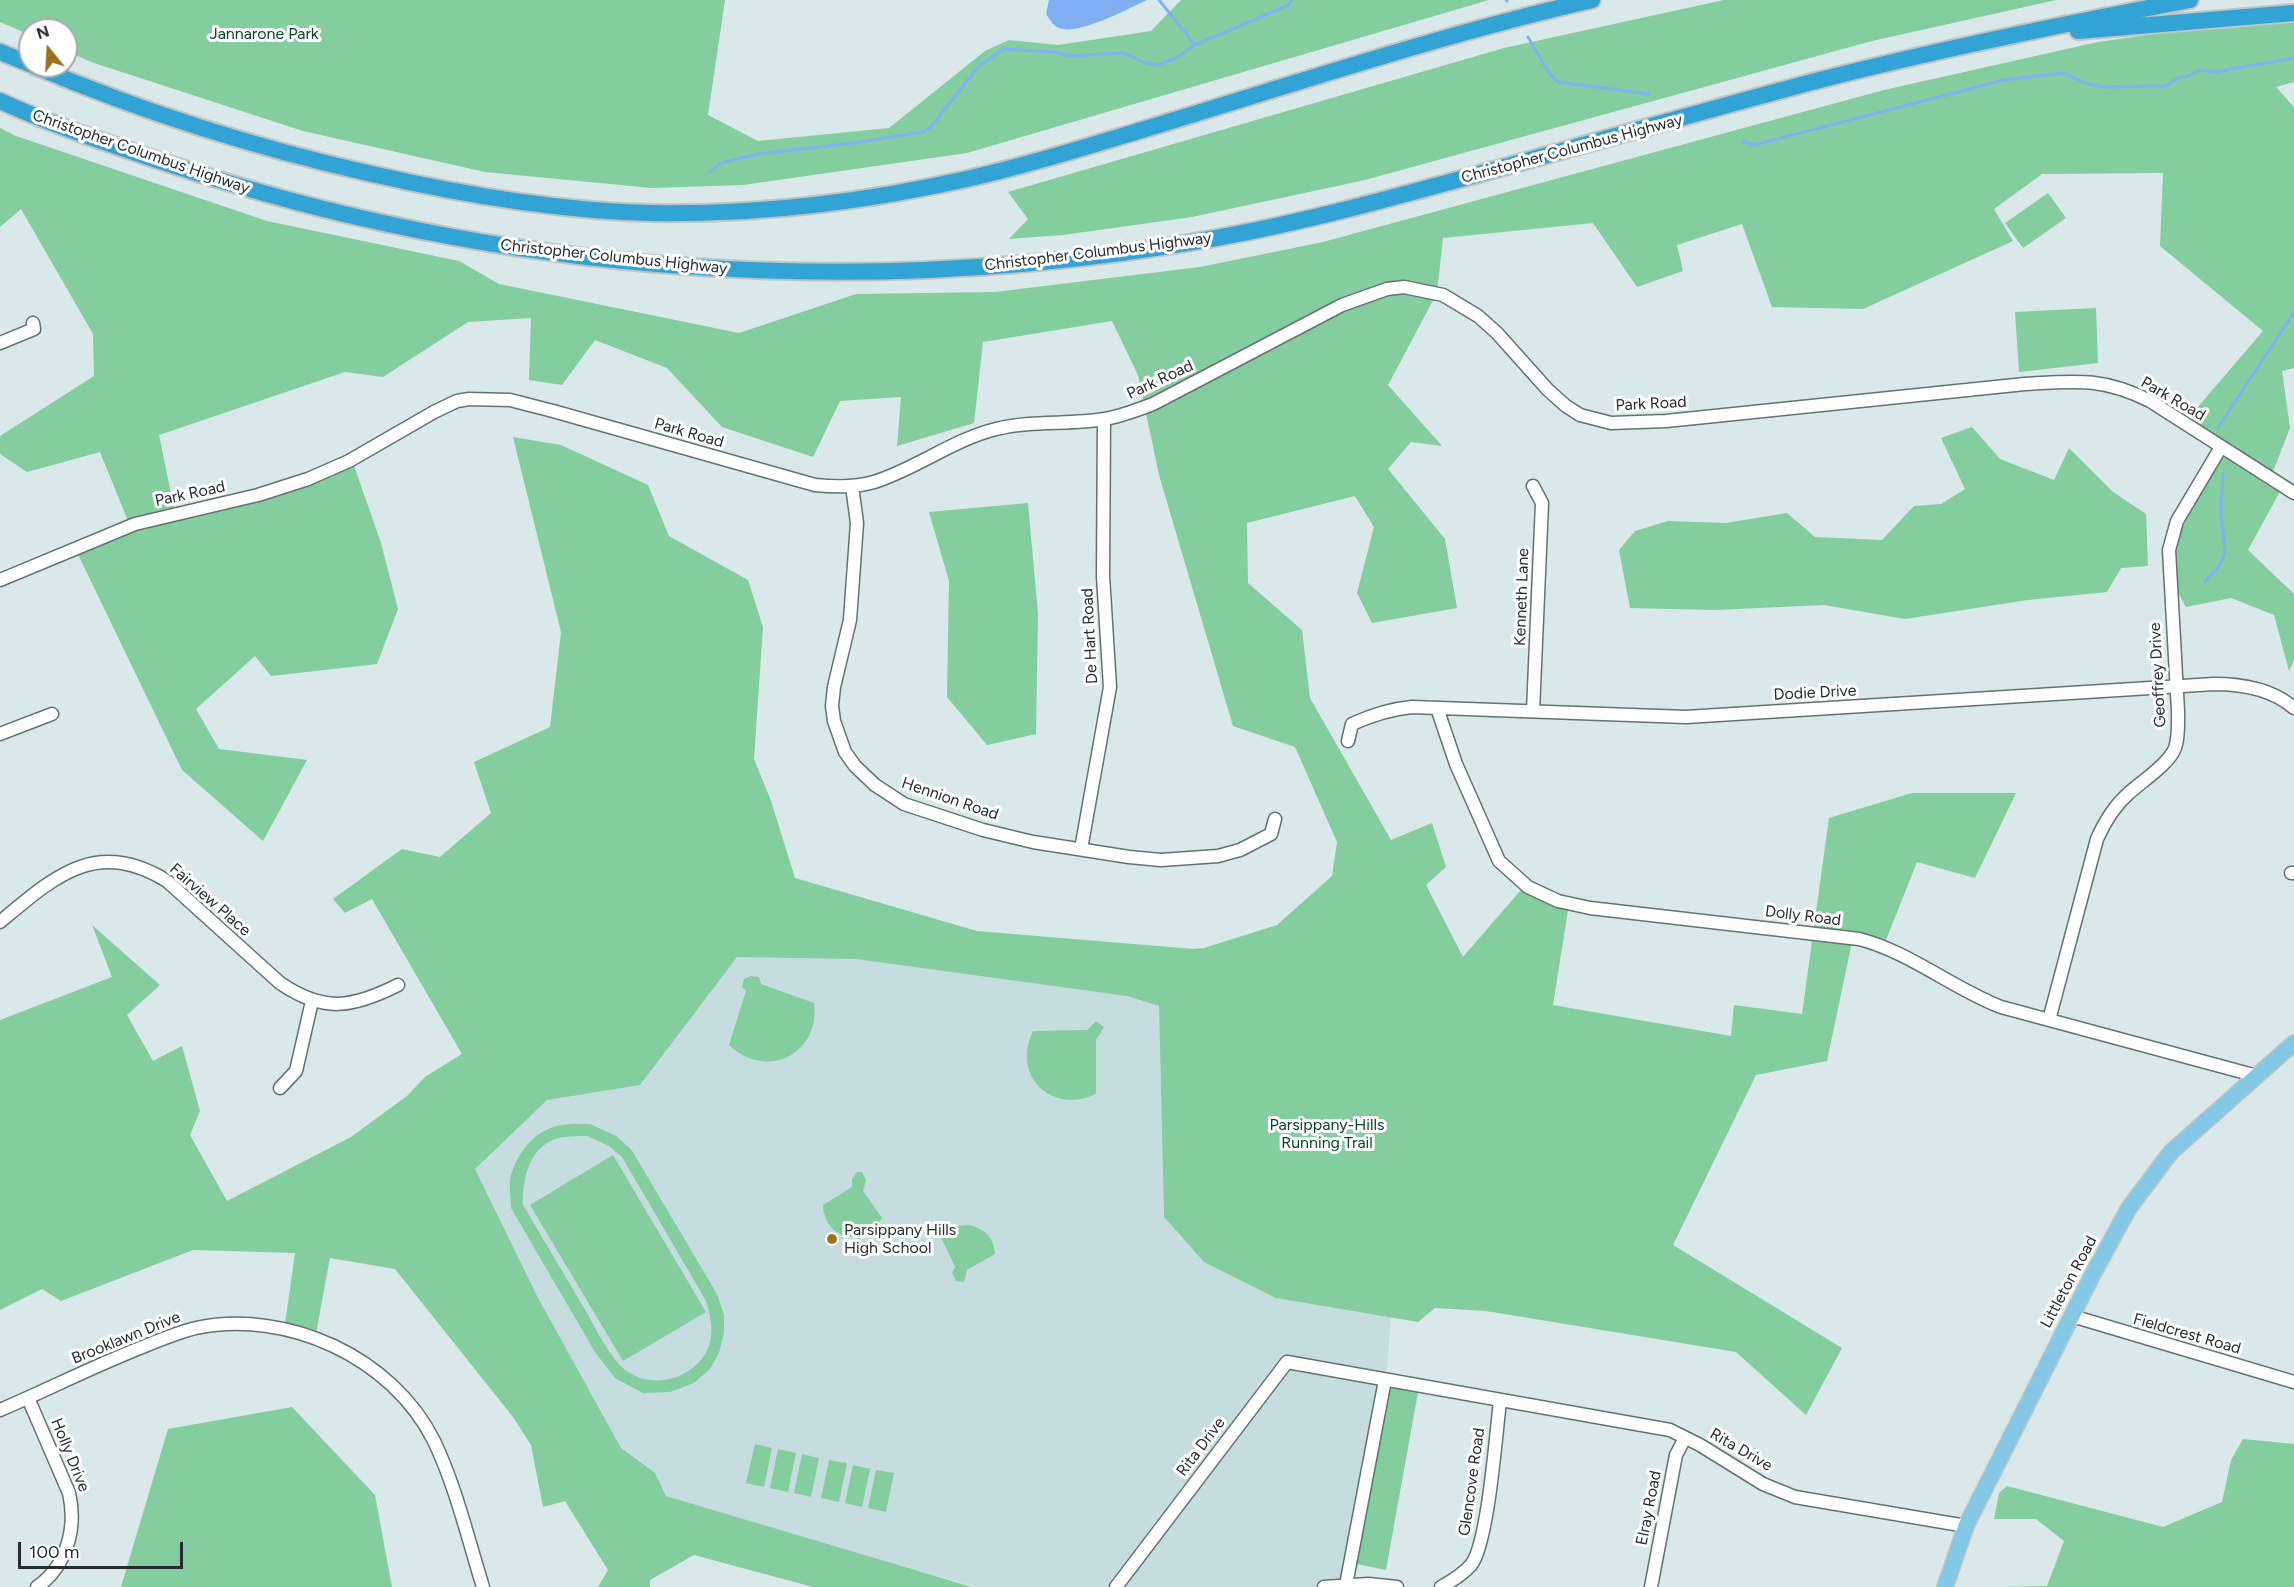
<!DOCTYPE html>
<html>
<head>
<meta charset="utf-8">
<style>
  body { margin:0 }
  #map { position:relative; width:2294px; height:1587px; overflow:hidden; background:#d9e8e9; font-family:Figtree,sans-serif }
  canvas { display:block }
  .north { position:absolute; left:18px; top:18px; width:60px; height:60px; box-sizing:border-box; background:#fff; border:2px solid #a8aaab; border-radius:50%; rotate:342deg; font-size:16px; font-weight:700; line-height:24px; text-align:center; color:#262b2c }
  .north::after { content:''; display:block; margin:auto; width:21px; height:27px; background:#9b711f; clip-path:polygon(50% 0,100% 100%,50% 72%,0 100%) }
  .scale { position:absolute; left:18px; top:1542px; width:165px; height:27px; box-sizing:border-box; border:3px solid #262b2c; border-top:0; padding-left:8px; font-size:18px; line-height:21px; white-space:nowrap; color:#262b2c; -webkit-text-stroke:4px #fff; paint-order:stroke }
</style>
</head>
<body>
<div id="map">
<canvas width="2294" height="1587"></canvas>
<div class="north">N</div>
<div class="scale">100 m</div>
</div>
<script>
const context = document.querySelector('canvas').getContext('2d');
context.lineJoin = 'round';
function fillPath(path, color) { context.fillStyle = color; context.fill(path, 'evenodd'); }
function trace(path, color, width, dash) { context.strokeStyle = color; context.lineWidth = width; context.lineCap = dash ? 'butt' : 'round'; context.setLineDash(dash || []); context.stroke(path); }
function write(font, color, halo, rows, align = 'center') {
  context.font = font + ' Figtree,sans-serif'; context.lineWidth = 6; context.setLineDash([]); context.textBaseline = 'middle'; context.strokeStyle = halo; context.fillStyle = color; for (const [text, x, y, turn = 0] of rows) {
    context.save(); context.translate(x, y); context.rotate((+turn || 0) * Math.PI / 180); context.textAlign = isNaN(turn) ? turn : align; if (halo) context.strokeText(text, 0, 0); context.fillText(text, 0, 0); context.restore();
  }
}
const built = new Path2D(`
  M776,903l148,29 235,74 5,211 40,45 187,55 -4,53 -35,206 -16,11h-358l-83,-22 -273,-82 -197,-339v-67l37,-23z`);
const green = new Path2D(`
  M0,0h725l-17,115 50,26 131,-13 96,-77 24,-11 49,5 93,-14 30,-31h308l-522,153 -224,32 -91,3 -167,-16 -182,-41 -209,-68 -28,-12v-21h-36v5l-30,-13z
  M1724,0h332l-184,41 -507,139 -173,37 -129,18 -54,4 19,-20 -20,-27 496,-144z
  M2294,14v68l-18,5 18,20v261l-12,3 8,57 -19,49 13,7 -36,66 46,44v66l-5,11 -15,-56 -43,-17 -45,9 -15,-27 6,-60 46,-71 -38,-27 78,-91 -103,-85 3,-73 -121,1 -48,35 19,32 -150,68 -91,-2 -30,-83 -65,21 6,26 -46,16 -44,-64 -150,15 -6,55 -49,92 54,61 -31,-4 -23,27 57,70 12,69 -85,15 -15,-30 17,-66 -19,-31 -108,27 1,60 54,47 8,68 81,142 41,-17 14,44 -20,18 37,72 63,-73 43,20 -16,101 178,31 3,-31 68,9 27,-196 83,-25h104l-41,85 -58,-16 -33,83 -31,-8 -26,124 -71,14 -83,170 169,103 -36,67 -70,-63 -250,-41 -51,-3 -17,14 -142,-24 -72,-36 -40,-45 -5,-211 -32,-10 -271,-37 -119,-2 -97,128 -93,15 -72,69 62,127 84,152 34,25 11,23 306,91h-159l-119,-32 -44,25v7h-52l10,-17 -43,-69 -22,6 -12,-62 -18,-28 -118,-148 -65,-11 -15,81 -31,-8 11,-78 -102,-3 -132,51 -19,-12 -42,21v-290l112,-43 -20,-52 68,60 -33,30 26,46 29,-15 18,65 -10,24 37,66 124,-64 56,-41 18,-19 37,-23 -90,-155 -27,14 -12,-14 69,-50 38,8 51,-44 -17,-51 76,-35 11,-95 -48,-195 48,8 87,40 21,51 79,44 15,47 -9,132 17,42 24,77 182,53 217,18 10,-1 73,-23 55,-49 5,-34 -42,-95 -62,-21 -74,-251 -21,-100 -26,-54 -129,21 -9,81 -77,23 4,-49 -61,4 -27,56 -91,-30 -55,-59 -72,-28 -33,45 -33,-5 2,-62 -63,4 -85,55 -38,-5 -186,63 16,78 177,-53 29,83 17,66 -21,55 -106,12 -16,-20 -59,53 23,40 88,11 -44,81 -81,-71 -108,-224 56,-20 -30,-74 -73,20 -27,-18v-18l94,-60 -1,-42 -72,-125 -21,18v-99l16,8 251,85 192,40 40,23 240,49 117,-39 139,-2 205,-25 123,-25 561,-152 214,-48z
  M2048,193l18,25 -43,30 -18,-25z
  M2096,308l2,55 -79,9 -4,-60z
  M1972,427l28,32 54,21 15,-32 44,44 33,22 2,52 -27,2 -14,24 -79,8 -123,19 -81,-14 -109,5 -85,-2 -11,-58 16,-19 33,-10 58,2 61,-10 28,24 67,3 32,-34 27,-2 24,-15 -24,-51z
  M1028,503l10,111 -2,120 -49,11 -40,-48 2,-116 -20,-69z
  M751,976l8,1 2,7 53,19c7,51 -48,78 -85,42l17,-54 -4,-4 2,-8z
  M1096,1021l8,6 -8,13v54c-44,21 -85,-18 -63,-63l54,-1z
  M590,1124l26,12 15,13 86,145 7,21v18l-5,20 -9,16 -16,14 -24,9 -27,1 -28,-15 -20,-26 -84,-144c0,-9 -2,-19 -1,-28 5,-25 24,-51 52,-55 9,-2 19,-1 28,-1zM587,1136l22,10 13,11 83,142c8,21 11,47 -7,64 -19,20 -52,24 -74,6 -14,-12 -27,-38 -36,-54 -21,-36 -43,-73 -65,-110 -1,-28 7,-62 40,-68 8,-1 17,-1 24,-1z
  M613,1155l93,157 -83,49 -93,-156z
  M857,1172h5l4,8 -3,11 19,27c-17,31 -58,22 -59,-13l29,-18v-8z
  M970,1225c15,4 24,13 25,29l-28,16 -3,12 -8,-1 -4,-8 3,-6 -14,-30 16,-11z
  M1388,1387l30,5 -32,178 -29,-6z
  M292,1407l83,88 17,92h-271l47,-158z
  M2243,1439l51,5v143h-294l47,-1 17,-45 -28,-22h-42l5,-26 8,-7 156,41 59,-25 9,-42z
  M755,1444l17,4 -8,39 -18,-4z
  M778,1449l18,4 -8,39 -18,-4z
  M802,1454l17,4 -8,39 -17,-4z
  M829,1460l18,3 -8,39 -18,-4z
  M853,1465l17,4 -8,38 -17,-4z
  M876,1470l18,3 -8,39 -18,-4z`);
const water = new Path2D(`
  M1049,0h98c-19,9 -65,33 -84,29 -9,-1 -13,-9 -17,-15z`);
const stream = new Path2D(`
  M1159,0l36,45
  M1506,0l1,1
  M1528,37l21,36 9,9 90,12
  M1743,141l11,4 250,-65 60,-7 23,11 16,3 63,-1 14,-9h6l14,-7 15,2 79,-14
  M710,172l10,-9 39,-9 102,-12 62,-10 7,-4 48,-61 25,-18 51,3 15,4 55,-3 21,10 12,2 19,-7 19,-13 94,-40 2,-5
  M2218,428l76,-116
  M2205,582l16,-18 4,-14 -4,-36 2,-40`);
const minor = new Path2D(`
  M0,343l34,-14 -1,-6
  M852,486l5,37 -7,97 -16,67 -2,19 2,15 11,31 10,14 20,19 29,19 79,26 50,12 96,15 32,3 57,-4 22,-6 31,-16 4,-15
  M1533,486l9,17 -9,208
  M0,580l135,-56 123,-29 50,-16 41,-18 85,-49 23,-11 12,-2 41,1 43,11 262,74c19,2 39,3 59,-3 42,-13 78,-42 122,-53 36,-9 73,-4 109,-10 17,-3 32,-9 48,-15l189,-99 45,-16 17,-2 39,8 35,21 19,17 51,57 18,16 14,9 31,8 55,-2 359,-37c50,-3 77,-7 125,17l144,92
  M1437,708l19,56 43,97 29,26 30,14 32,7 269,31c51,13 93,49 142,68l256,69
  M0,734l52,-20
  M1348,741l4,-17c20,-9 38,-15 60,-17l274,10 528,-33c28,0 58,5 80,24
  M1081,849l29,-162 -7,-111 1,-157
  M2291,873h3
  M0,922c54,-45 96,-85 167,-41l113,102c44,30 72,25 118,2
  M2049,1020l48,-181c8,-18 17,-33 32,-46 12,-11 41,-30 46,-45 4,-11 3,-25 3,-37l-9,-161 8,-29 44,-74
  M280,1088l16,-17 16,-70
  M2072,1316l222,66
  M28,1398l41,95c8,35 -2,73 -32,94
  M0,1410c49,-21 96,-45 145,-64 17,-7 34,-14 51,-18 91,-19 196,29 238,113 22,46 34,98 49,146
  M1346,1585l39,-205
  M1116,1587l171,-225 383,68 30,15 63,39 32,13 171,29
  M1324,1587l44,-3 29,3
  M1441,1587c11,-6 21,-12 30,-22 17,-21 25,-131 29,-164
  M1651,1587l25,-132 9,-17`);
const major = new Path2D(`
  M1945,1587l21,-61 127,-252 36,-66 42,-56 123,-109`);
const highway = new Path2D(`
  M2078,31l216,-18
  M0,52l30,12
  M34,66c109,46 223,82 338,108 92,21 185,37 279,39 108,2 215,-11 320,-35 58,-13 115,-31 171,-48 149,-45 298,-95 450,-130
  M0,101c55,25 112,44 169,63 333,111 691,136 1036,76 92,-16 183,-41 274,-66 112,-31 224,-63 337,-93 124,-32 249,-57 374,-81`);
const markers = [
  [832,1239,6,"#9b711f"]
];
const parkNames = [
  ["Jannarone Park",264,34],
  ["Parsippany-Hills",1327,1125],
  ["Running Trail",1327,1143]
];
const streetNames = [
  ["Christopher Columbus Highway",1572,149,-15],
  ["Christopher Columbus Highway",141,152,19],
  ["Christopher Columbus Highway",1098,252,-7],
  ["Christopher Columbus Highway",614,257,6],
  ["Park Road",1160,380,-25],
  ["Park Road",2173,399,30],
  ["Park Road",1651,404,-3],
  ["Park Road",689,433,16],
  ["Park Road",190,494,-12],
  ["Kenneth Lane",1522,597,-88],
  ["De Hart Road",1090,636,-93],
  ["Geoffrey Drive",2158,675,-93],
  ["Dodie Drive",1815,693,-3],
  ["Hennion Road",950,799,19],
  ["Fairview Place",210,900,41],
  ["Dolly Road",1803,916,7],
  ["Littleton Road",2069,1282,-62],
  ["Fieldcrest Road",2187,1334,16],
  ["Brooklawn Drive",126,1338,-22],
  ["Rita Drive",1201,1447,-53],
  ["Rita Drive",1741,1450,30],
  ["Holly Drive",70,1455,68],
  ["Glencove Road",1472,1482,-82],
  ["Elray Road",1649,1508,-79]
];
const poiNames = [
  ["Parsippany Hills",844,1230],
  ["High School",844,1248]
];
fillPath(built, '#c6dde0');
fillPath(green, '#83cd9e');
fillPath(water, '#81b0f2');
trace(stream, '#81b0f2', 3);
trace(minor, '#657274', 15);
trace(major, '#c2c4c4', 18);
trace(highway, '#c2c4c4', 20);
trace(minor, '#fff', 12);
trace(major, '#83c8e5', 15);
trace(highway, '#31a3d4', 16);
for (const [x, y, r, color] of markers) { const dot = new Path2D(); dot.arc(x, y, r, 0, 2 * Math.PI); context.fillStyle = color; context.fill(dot); trace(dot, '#fff', 2); }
write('16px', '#034525', '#fff', parkNames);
write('16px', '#262b2c', '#fff', streetNames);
write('16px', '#262b2c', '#fff', poiNames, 'left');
</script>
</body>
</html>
